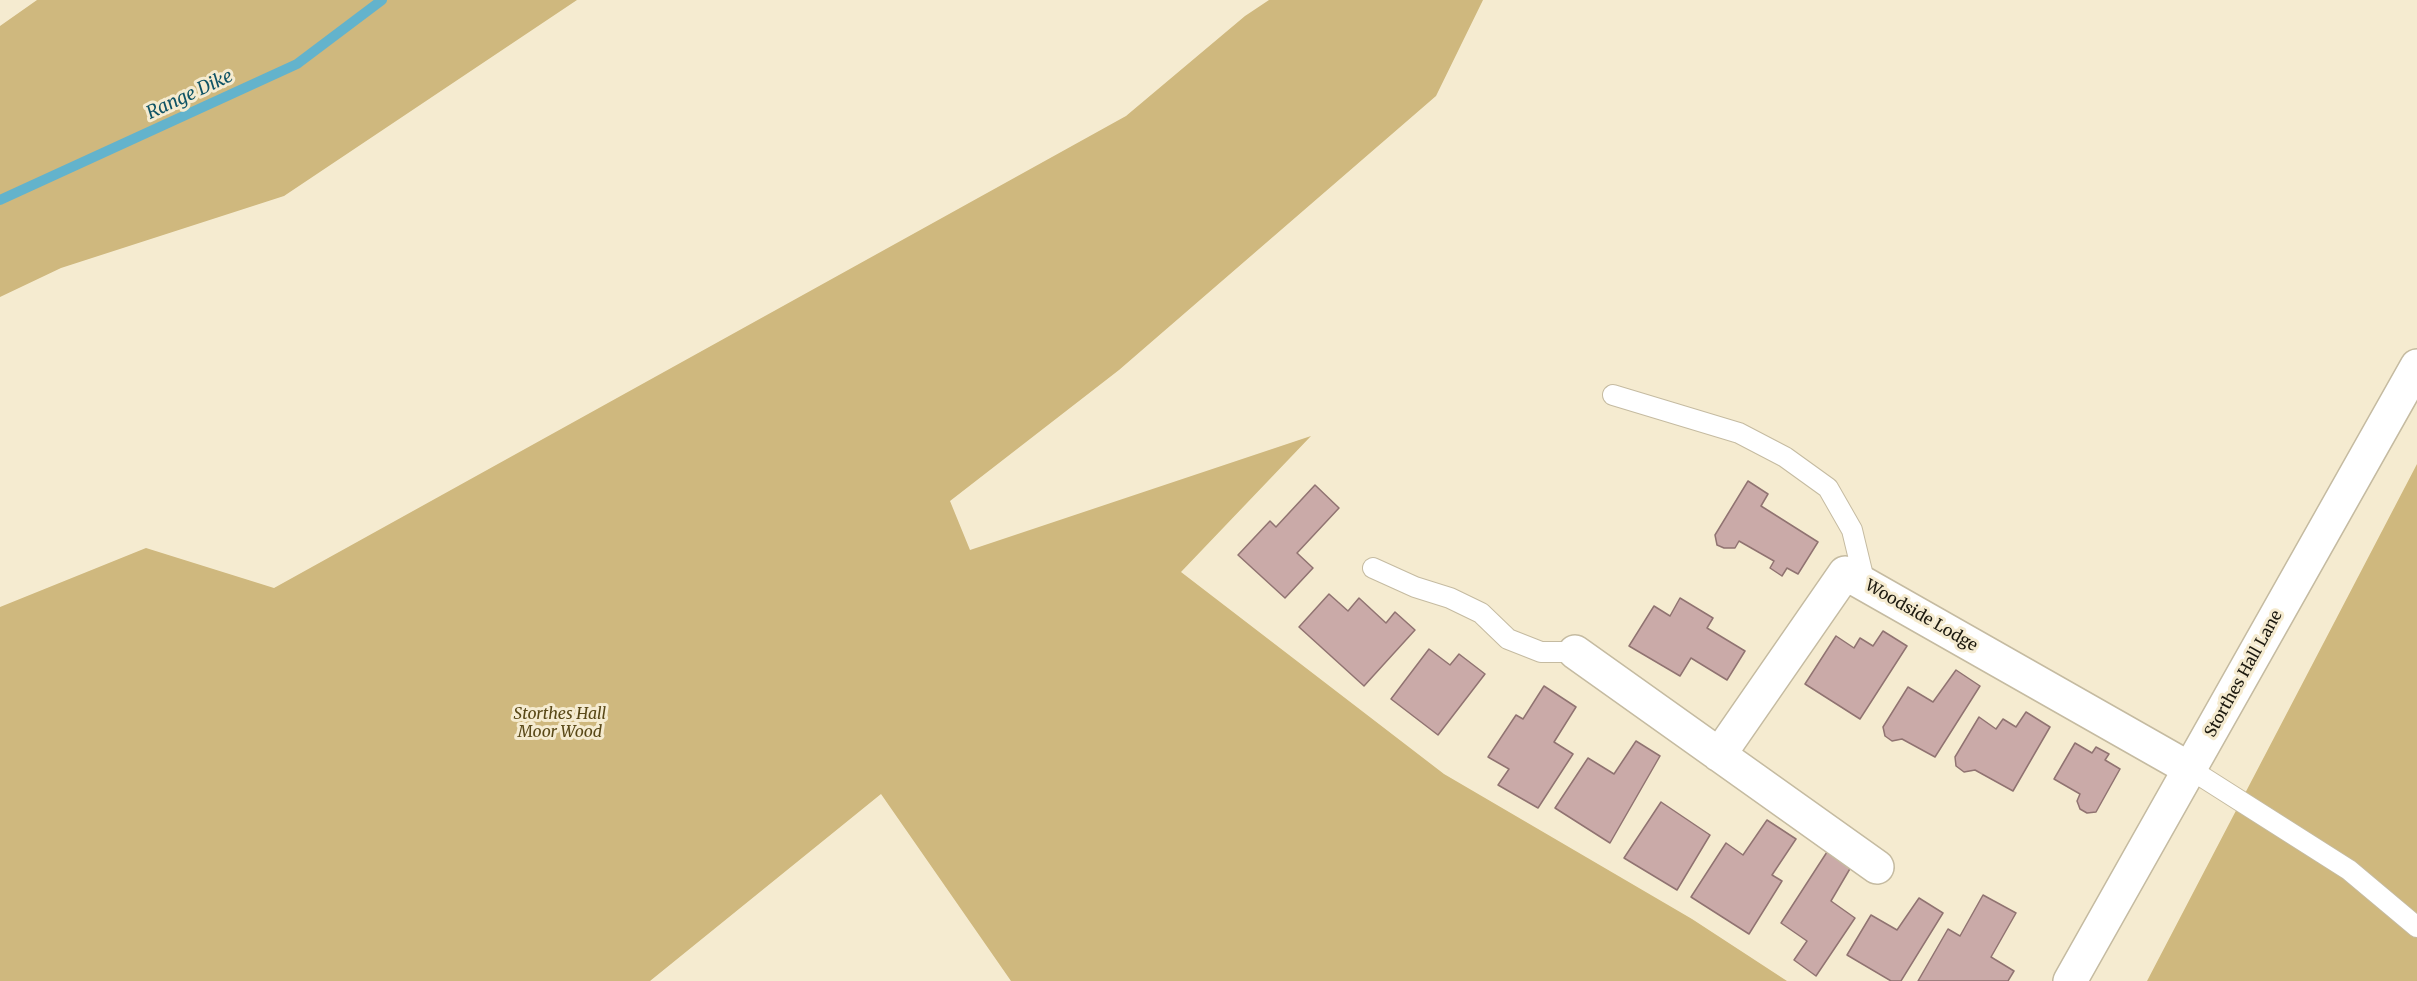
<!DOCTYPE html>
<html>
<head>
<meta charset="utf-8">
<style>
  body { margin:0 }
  canvas { display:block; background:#f5ebd0 }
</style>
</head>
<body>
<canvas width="2417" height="981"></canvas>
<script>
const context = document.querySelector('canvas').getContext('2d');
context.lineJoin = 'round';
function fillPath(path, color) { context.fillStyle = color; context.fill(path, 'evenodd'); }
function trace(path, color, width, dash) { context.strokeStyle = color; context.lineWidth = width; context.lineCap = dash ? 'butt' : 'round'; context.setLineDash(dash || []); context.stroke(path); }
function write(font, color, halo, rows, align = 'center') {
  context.font = font + ' Merriweather,serif'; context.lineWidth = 6; context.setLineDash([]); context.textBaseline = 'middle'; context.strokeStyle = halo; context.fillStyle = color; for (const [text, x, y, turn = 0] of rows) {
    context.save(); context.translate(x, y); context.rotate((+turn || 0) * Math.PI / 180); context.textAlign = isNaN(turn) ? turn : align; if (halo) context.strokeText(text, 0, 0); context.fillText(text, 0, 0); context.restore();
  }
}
const green = new Path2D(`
  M37,0h540l-293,196 -223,72 -61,29v-271z
  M1269,0h214l-47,96 -317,274 -169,131 20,49 341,-114 -130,136 263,202 248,145 95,62h-776l-130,-187 -231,187h-650v-374l146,-59 128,40 852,-472 119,-100z
  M2417,464v517h-270z`);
const stream = new Path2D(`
  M0,200l297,-136 85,-64`);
const building = new Path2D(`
  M1748,481l20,13 -7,12 57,36 -20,32 -11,-6 -5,8 -12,-8 4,-7 -35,-20 -4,7h-11l-7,-3 -2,-10z
  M1315,485l24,23 -42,45 16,15 -28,30 -47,-43 32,-34 6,6z
  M1329,594l19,17 11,-13 27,25 9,-11 20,18 -51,56 -65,-59z
  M1680,598l33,20 -6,10 38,23 -18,29 -36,-22 -11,18 -51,-30 25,-40 16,10z
  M1883,631l24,15 -47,73 -55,-35 31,-48 18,12 6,-10 13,8z
  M1429,649l21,16 9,-11 26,20 -47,61 -47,-36z
  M1956,670l24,16 -45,71 -33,-18 -10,2 -7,-5 -2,-9 25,-40 25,15z
  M1544,686l32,21 -22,35 19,12 -35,54 -40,-23 11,-16 -21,-12 28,-42 7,4z
  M2026,712l24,15 -37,64 -38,-21 -11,2 -8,-6 -1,-9 24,-40 17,12 7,-10 13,8z
  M1636,741l24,15 -50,87 -55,-35 33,-50 26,16z
  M2075,743l17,10 4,-6 13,7 -4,6 15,9 -24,43 -9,1 -7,-4 -3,-8 3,-7 -26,-15z
  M1661,802l49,33 -33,55 -53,-32z
  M1767,820l29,19 -24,36 10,6 -33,53 -58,-37 35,-54 17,12z
  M1827,852l24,15 -20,34 24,17 -39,58 -22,-16 13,-19 -26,-18z
  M1983,895l33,18 -25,44 23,14 -6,10h-90l30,-52 12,7z
  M1919,898l24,15 -42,68h-10l-44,-26 24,-40 26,15z`);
const service = new Path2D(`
  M1613,395l126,38 46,24 43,31 24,42 13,54
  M1373,568l42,19 35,11 31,15 27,26 33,13h34
  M2190,769l159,101 68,57`);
const minor = new Path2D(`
  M1575,652l302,215
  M1719,755l126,-182 345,196`);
const tertiary = new Path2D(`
  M2070,981l347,-615`);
const streetNames = [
  ["Woodside Lodge",1921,616,30],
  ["Storthes Hall Lane",2244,674,-61]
];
const parkNames = [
  ["Storthes Hall",560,714],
  ["Moor Wood",560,732]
];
const waterNames = [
  ["Range Dike",190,95,-25]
];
fillPath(green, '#cfb87e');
trace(stream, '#63b3cc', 10);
fillPath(building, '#caaaa8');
trace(building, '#907371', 1.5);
trace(service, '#c5bba1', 22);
trace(minor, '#c5bba1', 36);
trace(tertiary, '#c5bba1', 36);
trace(service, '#fff', 20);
trace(minor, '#fff', 33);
trace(tertiary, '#fff', 33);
write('16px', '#1c190f', '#f5ebd0', streetNames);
write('italic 16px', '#594817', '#f5ebd0', parkNames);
write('italic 18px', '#0f5365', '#f5ebd0', waterNames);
</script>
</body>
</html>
